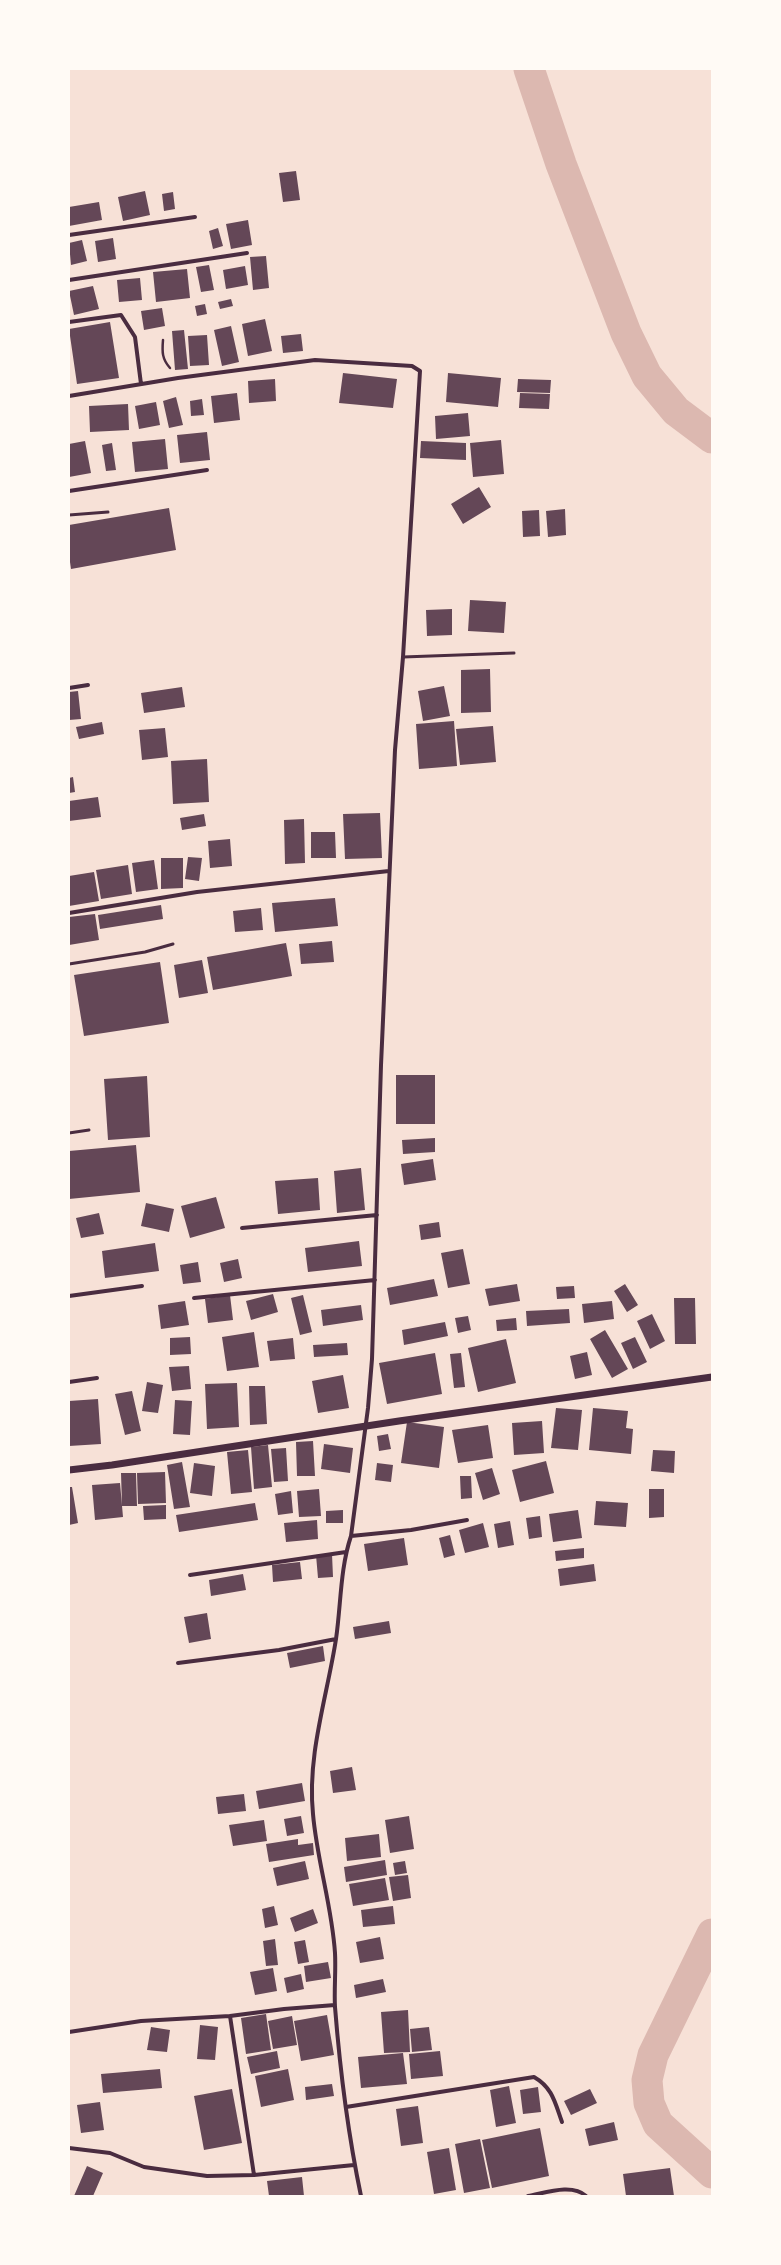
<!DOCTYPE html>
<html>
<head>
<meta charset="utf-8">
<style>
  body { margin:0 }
  #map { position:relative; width:781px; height:2265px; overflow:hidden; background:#f7e1d7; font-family:"Varela Round",sans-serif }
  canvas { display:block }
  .frame { position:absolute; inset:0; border:70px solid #fffaf5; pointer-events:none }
</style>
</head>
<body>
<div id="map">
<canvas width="781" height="2265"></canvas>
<div class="frame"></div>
</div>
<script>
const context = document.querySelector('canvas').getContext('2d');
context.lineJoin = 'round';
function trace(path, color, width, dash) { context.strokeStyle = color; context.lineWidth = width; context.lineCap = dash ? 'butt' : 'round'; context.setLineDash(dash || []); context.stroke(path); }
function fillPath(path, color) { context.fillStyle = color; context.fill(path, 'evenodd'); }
const river = new Path2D(`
  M529,69l32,95 65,169 21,43 29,35 36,27
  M712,1934l-59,121 -6,25 2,23 9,21 54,49`);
const building = new Path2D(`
  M296,171l4,29 -17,2 -4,-29z
  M145,191l5,24 -27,6 -5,-24z
  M173,192l2,17 -11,2 -2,-17z
  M99,202l3,18 -33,6v-19z
  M248,220l4,25 -21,4 -5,-25z
  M218,228l5,18 -10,3 -4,-18z
  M113,238l3,21 -18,3 -3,-21z
  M82,240l5,21 -16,4 -2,-22z
  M266,256l3,32 -16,2 -3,-33z
  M209,265l5,25 -13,2 -5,-25z
  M245,266l3,19 -22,4 -3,-19z
  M187,269l3,29 -34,4 -3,-30z
  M140,278l2,22 -23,2 -2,-22z
  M93,286l6,23 -25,6 -5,-24z
  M231,299l2,7 -13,3 -2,-7z
  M205,304l2,10 -10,2 -2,-10z
  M162,308l3,18 -21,4 -3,-19z
  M265,319l7,32 -24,5 -6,-32z
  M110,322l9,56 -42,6 -8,-55z
  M231,326l8,36 -17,4 -8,-36z
  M184,330l4,39 -13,1 -3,-39z
  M301,334l2,17 -20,2 -2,-17z
  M207,335l2,30 -19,1 -2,-30z
  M343,373l54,6 -4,29 -54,-5z
  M448,373l53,5 -3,29 -52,-5z
  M275,379l1,22 -27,2 -1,-22z
  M518,379l33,1 -1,13 -33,-1z
  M237,393l3,27 -26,3 -3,-27z
  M520,393l30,1 -1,15 -30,-1z
  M176,397l7,28 -14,3 -6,-27z
  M202,399l2,16 -13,1 -1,-15z
  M156,402l4,23 -21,4 -4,-23z
  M128,404l1,26 -39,2 -1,-26z
  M468,413l2,23 -34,3 -1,-23z
  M207,432l3,28 -30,3 -3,-28z
  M165,439l3,30 -33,3 -3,-30z
  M501,440l3,34 -31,3 -3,-34z
  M85,441l6,32 -22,4v-33z
  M421,441l45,2v17l-46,-2z
  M112,443l4,27 -10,1 -4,-26z
  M479,487l12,20 -28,17 -12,-20z
  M169,508l7,42 -105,19 -2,-14v-30z
  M565,509l1,26 -18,2 -2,-26z
  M539,510l1,26 -17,1 -1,-26z
  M470,600l36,2 -2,31 -36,-2z
  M452,609v26l-25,1 -1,-26z
  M490,669l1,43 -30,1v-43z
  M444,686l6,30 -27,5 -5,-30z
  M182,687l3,20 -41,6 -3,-20z
  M78,691l3,28 -12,1v-28z
  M454,721l3,45 -38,3 -3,-45z
  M102,722l2,12 -25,5 -3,-12z
  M493,726l3,36 -36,3 -4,-36z
  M165,728l3,29 -26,3 -3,-30z
  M207,759l2,43 -36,2 -2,-43z
  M73,777l2,15 -6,1v-15z
  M98,797l3,20 -32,4v-20z
  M380,813l2,45 -37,1 -2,-45z
  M204,814l2,12 -24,4 -2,-12z
  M304,819l1,44 -20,1 -1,-44z
  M311,832h24l1,26h-25z
  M230,839l2,27 -22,2 -2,-27z
  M188,857l14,1 -3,23 -14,-2z
  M161,858h22v30l-22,1z
  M154,860l4,29 -22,3 -4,-29z
  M128,865l4,29 -31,5 -5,-29z
  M94,872l5,29 -30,5v-30z
  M335,898l3,28 -63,6 -3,-29z
  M161,905l2,14 -63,10 -2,-14z
  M261,908l2,22 -28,2 -2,-21z
  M95,914l4,26 -30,5v-28z
  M332,941l2,21 -33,2 -2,-20z
  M286,943l6,33 -79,14 -6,-33z
  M202,960l6,33 -29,5 -5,-33z
  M160,962l9,61 -85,13 -10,-61z
  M396,1075h39v49h-39z
  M147,1076l3,61 -42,3 -4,-61z
  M435,1138v14l-32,2 -1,-14z
  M136,1145l4,47 -71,7v-48z
  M433,1159l3,21 -32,5 -3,-21z
  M361,1168l4,42 -28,3 -3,-42z
  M318,1178l2,32 -42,4 -3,-33z
  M216,1197l9,31 -35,10 -9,-32z
  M146,1203l28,6 -5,23 -28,-6z
  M99,1213l5,21 -23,4 -5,-20z
  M439,1222l2,15 -20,3 -2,-15z
  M359,1241l3,25 -54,6 -3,-24z
  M155,1243l4,28 -54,7 -3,-27z
  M463,1249l7,35 -22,4 -7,-35z
  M238,1259l4,19 -18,4 -4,-19z
  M198,1262l3,20 -18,2 -3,-19z
  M434,1279l4,17 -48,9 -3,-17z
  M517,1284l3,17 -31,5 -4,-17z
  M625,1284l13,21 -11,7 -13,-21z
  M574,1286l1,12 -18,1 -1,-12z
  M273,1294l5,18 -27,8 -5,-19z
  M230,1295l3,25 -25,3 -3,-24z
  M303,1295l9,37 -12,3 -9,-37z
  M674,1298h21l1,46h-21z
  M185,1301l4,24 -28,4 -3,-24z
  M612,1301l2,18 -30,4 -2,-19z
  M361,1305l2,15 -40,6 -2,-16z
  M569,1309l1,14 -43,3 -1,-15z
  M652,1314l13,27 -15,8 -13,-28z
  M468,1316l3,14 -13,3 -3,-15z
  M516,1318l1,12 -20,1 -1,-11z
  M445,1322l3,14 -44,9 -2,-15z
  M605,1330l23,39 -16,9 -22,-39z
  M254,1332l5,35 -32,4 -5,-34z
  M190,1337l1,17 -21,1v-17z
  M635,1337l12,25 -14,7 -12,-26z
  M293,1338l2,21 -25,2 -3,-20z
  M506,1339l10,44 -38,9 -10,-44z
  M347,1343l1,12 -34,2 -1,-12z
  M587,1352l5,23 -17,4 -5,-23z
  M435,1353l7,41 -55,10 -8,-41z
  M461,1353l4,34 -11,1 -4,-34z
  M189,1366l2,23 -19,2 -3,-24z
  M343,1375l6,33 -31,5 -6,-32z
  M147,1382l16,3 -5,28 -16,-2z
  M237,1383l2,44 -32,2 -2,-45z
  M249,1386h16l2,38 -17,1z
  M132,1391l9,40 -16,4 -10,-41z
  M98,1399l3,45 -32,2v-45z
  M175,1400l17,1 -2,34 -17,-1z
  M556,1408l26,2 -4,40 -27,-2z
  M593,1408l35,3 -2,17 7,1 -2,25 -42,-4z
  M542,1421l2,32 -30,2 -2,-32z
  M407,1422l37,5 -5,41 -38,-5z
  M488,1425l5,33 -35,5 -6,-33z
  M388,1434l3,15 -12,2 -2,-15z
  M313,1441l2,35h-18l-1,-34z
  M324,1444l29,4 -3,25 -29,-4z
  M268,1445l4,42 -18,2 -3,-42z
  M286,1448l2,33 -14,1 -3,-33z
  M248,1450l4,42 -21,2 -4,-42z
  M653,1450l22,1 -1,22 -23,-2z
  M546,1461l8,32 -34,9 -8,-32z
  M182,1462l8,45 -16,2 -7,-44z
  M194,1463l21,3 -3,30 -22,-3z
  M377,1463l16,2 -2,17 -16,-2z
  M492,1468l8,26 -17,6 -8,-27z
  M165,1472l1,31 -28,1 -1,-31z
  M121,1473h15l1,33h-15z
  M460,1476h11l1,22 -11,1z
  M120,1483l3,34 -28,3 -3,-35z
  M69,1487h3l6,36 -9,2z
  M319,1489l2,27 -22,1 -2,-26z
  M649,1489h15v28l-15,1z
  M291,1491l2,22 -15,2 -3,-21z
  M596,1501l32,2 -2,24 -32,-2z
  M255,1503l3,17 -79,12 -3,-17z
  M166,1505v14l-22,1 -1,-14z
  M343,1510v13h-17v-12z
  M578,1510l4,28 -29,4 -4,-28z
  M540,1516l2,21 -13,2 -3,-21z
  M317,1520l1,19 -32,3 -2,-19z
  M510,1521l4,24 -16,3 -4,-24z
  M483,1523l6,24 -24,6 -6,-23z
  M450,1535l5,20 -11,3 -5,-20z
  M404,1538l4,27 -40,6 -4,-27z
  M584,1548v10l-28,3 -1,-10z
  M332,1554l1,23 -15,1 -2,-23z
  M300,1562l2,17 -29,3 -1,-17z
  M594,1564l2,17 -36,5 -2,-17z
  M243,1574l3,16 -35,6 -2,-16z
  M207,1613l4,26 -22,4 -5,-26z
  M389,1621l2,12 -36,6 -2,-12z
  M323,1646l2,15 -35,7 -3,-15z
  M352,1767l4,23 -23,3 -3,-22z
  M302,1783l3,18 -46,8 -3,-18z
  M244,1794l2,17 -28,3 -2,-17z
  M301,1816l3,17 -17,3 -3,-17z
  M409,1816l5,33 -24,4 -5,-33z
  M264,1820l3,21 -34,5 -4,-21z
  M379,1834l2,23 -34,4 -2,-23z
  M298,1839v6l15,-2 1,12 -45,7 -3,-18z
  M385,1860l2,15 -41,7 -2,-15z
  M305,1861l4,18 -32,7 -4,-18z
  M405,1861l2,12 -12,2 -2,-12z
  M408,1875l3,23 -18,3 -4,-24z
  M385,1878l4,22 -36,6 -4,-22z
  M274,1906l4,19 -13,3 -3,-19z
  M393,1906l2,18 -32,3 -2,-17z
  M313,1909l5,14 -23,9 -5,-14z
  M380,1937l4,22 -24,4 -4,-21z
  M275,1939l3,26 -12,1 -3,-25z
  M305,1940l4,22 -11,2 -4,-22z
  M328,1962l3,16 -25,4 -2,-16z
  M273,1968l4,23 -22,4 -5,-23z
  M301,1974l3,15 -17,4 -3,-15z
  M383,1979l3,13 -30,6 -2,-13z
  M408,2010l2,42 -26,1 -3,-41z
  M266,2014l5,36 -25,4 -5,-36z
  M327,2015l7,40 -33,6 -7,-40z
  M292,2016l5,29 -24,4 -5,-28z
  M200,2025l18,2 -3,33 -18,-1z
  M151,2027l19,3 -3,22 -20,-2z
  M429,2027l3,23 -20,2 -2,-23z
  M277,2051l3,17 -29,6 -4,-17z
  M440,2051l3,25 -32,3 -2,-25z
  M403,2053l4,31 -46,4 -3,-31z
  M160,2069l2,19 -59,5 -2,-19z
  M288,2069l6,31 -33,7 -6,-31z
  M332,2084l2,12 -28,4 -1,-13z
  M509,2086l7,37 -20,4 -6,-37z
  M538,2087l3,25 -18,2 -3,-24z
  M232,2089l10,54 -38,7 -10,-54z
  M590,2089l7,14 -26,12 -7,-14z
  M100,2102l4,28 -23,3 -4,-28z
  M418,2106l5,37 -22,3 -5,-37z
  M614,2122l4,18 -29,6 -4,-17z
  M540,2128l9,48 -57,12 -10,-48z
  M480,2139l10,49 -26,5 -9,-49z
  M449,2148l7,42 -22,4 -7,-42z
  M87,2166l16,7 -10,23h-19z
  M670,2168l4,28h-48l-3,-22z
  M302,2177l2,19h-35l-2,-15z`);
const path = new Path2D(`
  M163,340c-1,12 -1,19 7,28`);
const service = new Path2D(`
  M69,515l39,-3
  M403,657l111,-4
  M69,964l76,-12 28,-8
  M69,1133l20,-3`);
const minor = new Path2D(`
  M69,235l126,-18
  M69,280l178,-27
  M69,322l52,-7 14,22 6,47
  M69,396l109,-18 137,-18 97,6 8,5 -17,286 -8,93 -14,315 -9,294 -4,49 -17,128c-11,33 -10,69 -15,103 -9,58 -29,116 -23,175 4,47 19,92 22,139 1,18 -1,36 0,54 5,63 13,127 26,189
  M69,491l138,-21
  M69,688l19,-3
  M69,913l128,-21 192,-21
  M242,1228l135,-13
  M69,1296l73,-10
  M194,1298l181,-18
  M69,1382l28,-4
  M351,1536l60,-6 56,-10
  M190,1575l156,-23
  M178,1663l101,-13 57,-11
  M230,2016l24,159
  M69,2032l72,-11 89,-5 54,-7 51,-4
  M346,2107l188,-30c19,11 21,26 28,45
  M69,2148l41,5 34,14 63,9 47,-1 100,-10
  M528,2196c17,-3 44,-13 58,0`);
const tertiary = new Path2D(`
  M69,1470l43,-5 287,-44 313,-44`);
trace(river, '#dcb8b0', 31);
fillPath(building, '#644757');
trace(path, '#4a2c40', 2.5);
trace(service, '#4a2c40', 3);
trace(minor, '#4a2c40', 4);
trace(tertiary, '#4a2c40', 7);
</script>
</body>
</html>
